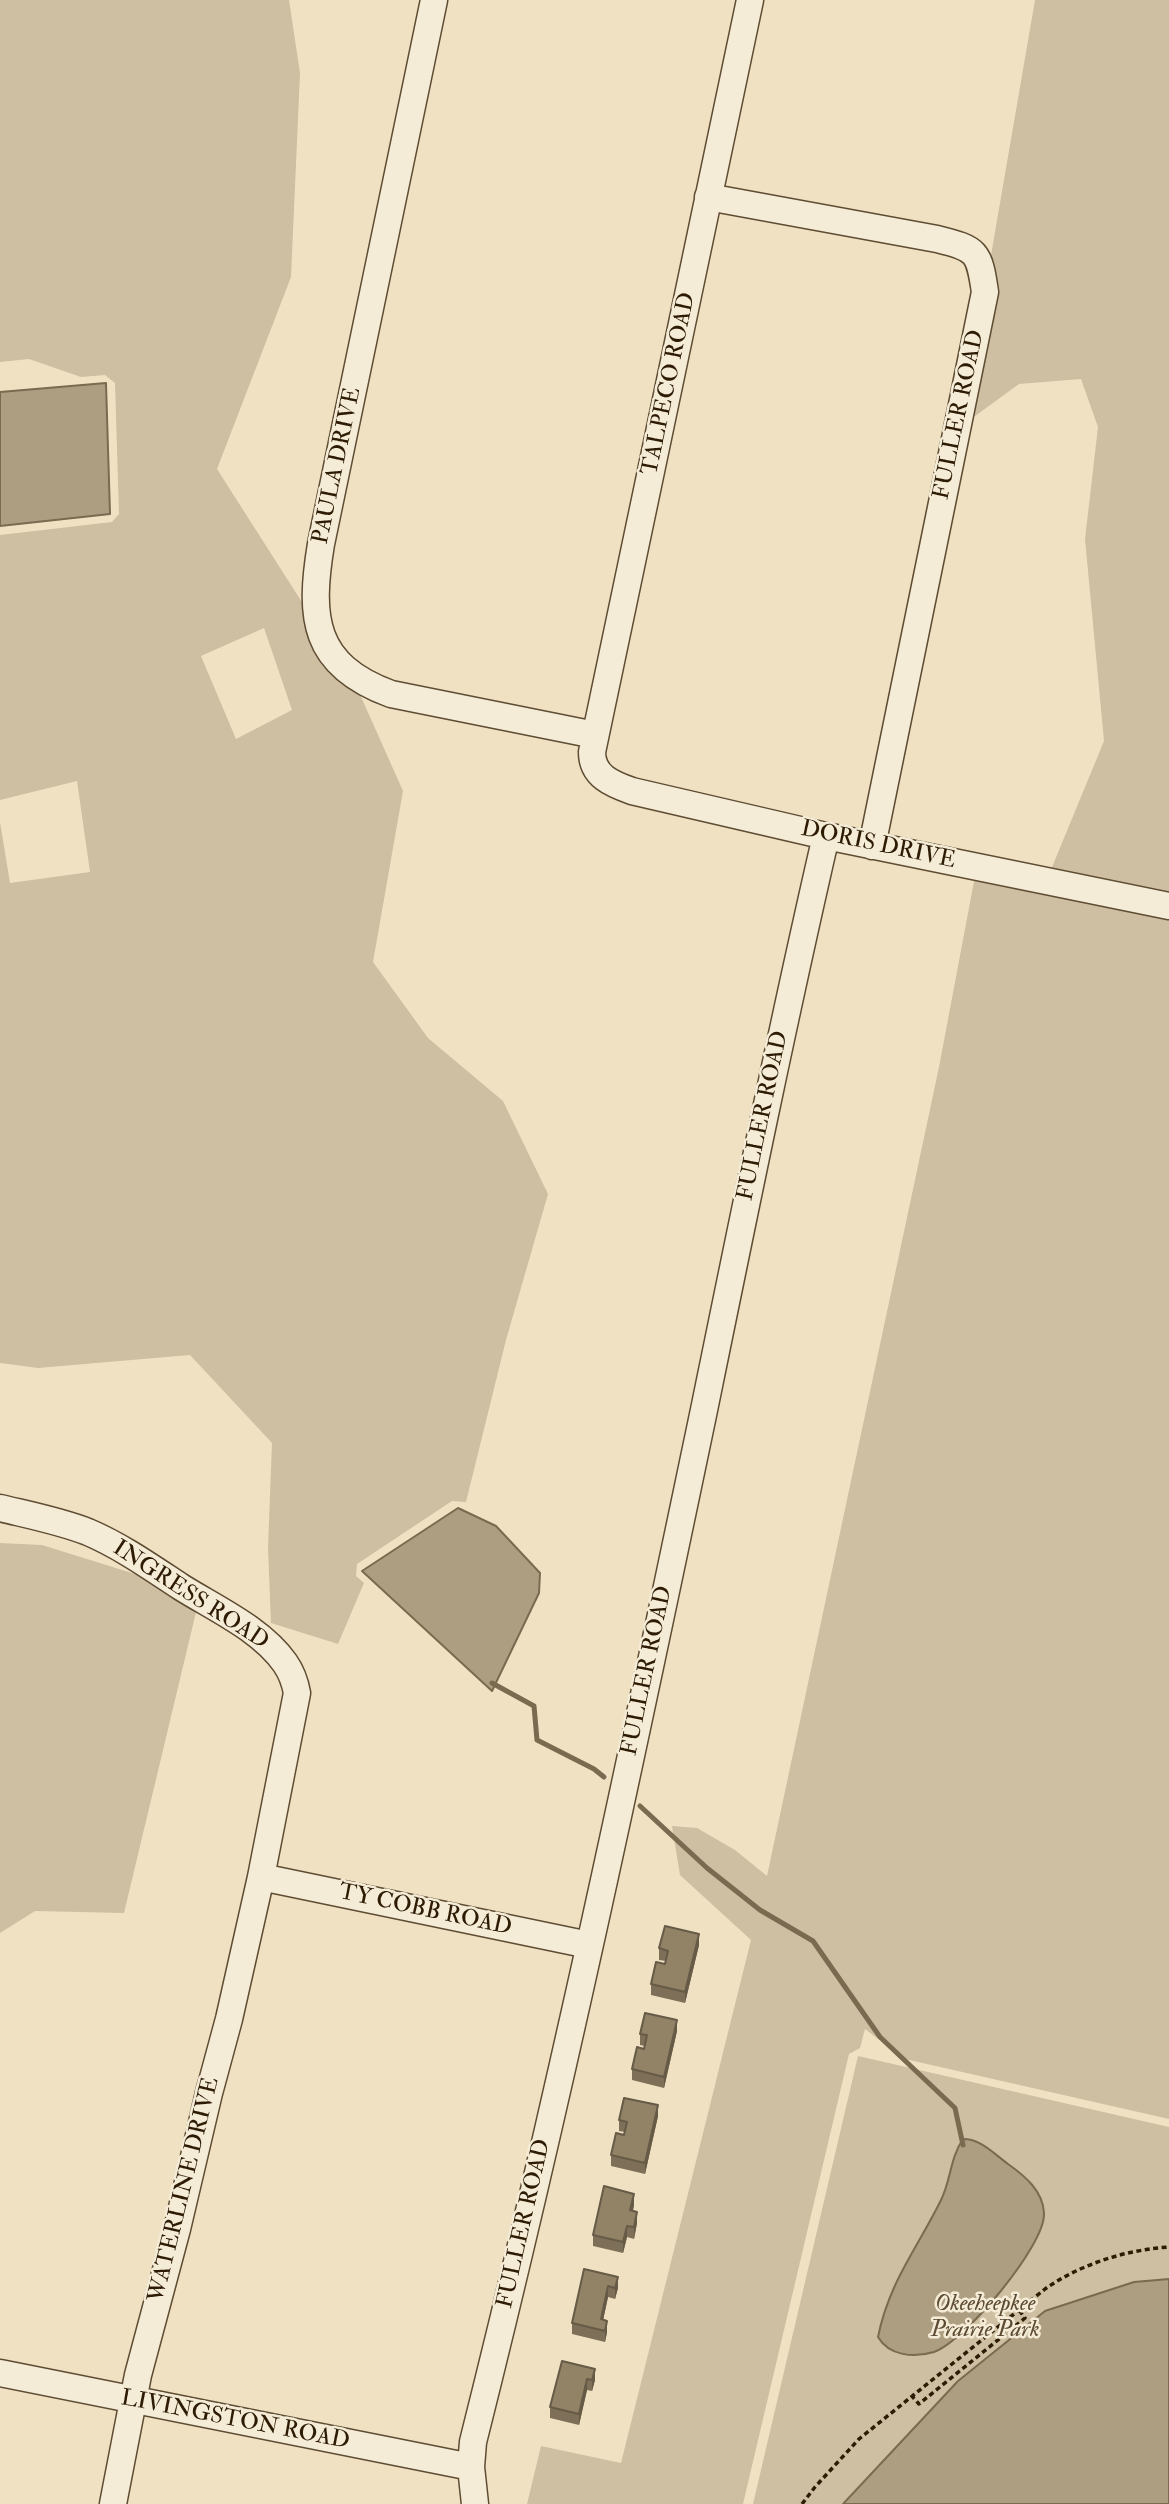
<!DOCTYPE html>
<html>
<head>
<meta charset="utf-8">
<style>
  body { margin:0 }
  canvas { display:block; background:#efe1c2 }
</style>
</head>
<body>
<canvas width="1169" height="2504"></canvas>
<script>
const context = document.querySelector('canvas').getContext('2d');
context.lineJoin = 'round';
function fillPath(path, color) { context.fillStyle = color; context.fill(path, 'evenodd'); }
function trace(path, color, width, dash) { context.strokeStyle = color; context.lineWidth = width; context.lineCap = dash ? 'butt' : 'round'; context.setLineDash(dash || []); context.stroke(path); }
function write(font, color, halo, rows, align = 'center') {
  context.font = font + ' "IM FELL Double Pica",serif'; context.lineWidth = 5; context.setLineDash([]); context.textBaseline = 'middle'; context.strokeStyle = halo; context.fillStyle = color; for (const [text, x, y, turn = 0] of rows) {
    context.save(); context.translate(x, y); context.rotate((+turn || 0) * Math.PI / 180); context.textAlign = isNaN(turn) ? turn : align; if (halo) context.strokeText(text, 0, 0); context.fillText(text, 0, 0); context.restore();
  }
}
const green = new Path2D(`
  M0,0h289l11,73 -9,204 -74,192 141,221 45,101 -30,171 55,76 75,63 45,93 -42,146 -40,162 -14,-1 -95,63 -1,12 8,7 -26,61 -67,-21 -3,-75 4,-105 -82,-88 -152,13 -38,-5v-541l10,61 80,-11 -13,-91 -77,19v-265l112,-13 7,-8 -4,-131 -10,-8 -24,2 -52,-18 -29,3zM264,628l28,82 -56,29 -35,-83z
  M1035,0h134v897l-119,-25 54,-131 -19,-202 13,-112 -17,-48 -62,5 -48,35 19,-158z
  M975,876l194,40v1203l-264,-60 -40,-30 -5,19 -11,6 -106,450h-216l14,-58 80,17 130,-523 -71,-65 -8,-49 25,2 38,22 32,26 172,-809z
  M0,1543l42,2 109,34 46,29 -73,305 -89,-2 -35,22z
  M858,2056l311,71v377h-416z`);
const water = new Path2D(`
  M106,383l4,131 -110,12v-134z
  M458,1508l38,18 44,47 -1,20 -47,98 -130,-120z
  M963,2139c18,0 30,14 45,25 17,12 35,27 36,49 2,32 -80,129 -110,139 -20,6 -45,4 -56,-15 11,-55 39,-88 63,-137 10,-20 9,-42 22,-61z
  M1169,2279v225h-326l115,-123 87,-70 89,-29z`);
const stream = new Path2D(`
  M492,1683l42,23 3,34 57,29 10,8
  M640,1806l67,62 53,42 53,31 67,96 75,71 8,37`);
const path = new Path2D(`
  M911,2395l8,9 106,-86 -6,-8
  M802,2504l13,-17 44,-48 186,-150c36,-25 80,-39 124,-42`);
const minor = new Path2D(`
  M434,0l-113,544c-12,73 -9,121 70,150l204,41
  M750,0l-158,752c0,24 20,32 40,39l194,45 343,70
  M708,197l229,42c40,10 42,12 48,53l-113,554
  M0,1508c29,7 60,13 88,24 33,14 64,36 93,55 35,22 80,42 104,76 7,10 10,19 12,30l-36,184 -32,142 -20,74 -32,136 -39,146 -25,129
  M261,1877l328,68
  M0,2373l471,94
  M475,2504l-4,-37 2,-25c86,-342 159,-687 231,-1032 39,-191 78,-383 122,-574`);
const wall = new Path2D(`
  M699,1945l-14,58 -34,-8v-11l14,-20 1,-3 -7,-1v-12z
  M677,2031l-13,57 -32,-8v-11l12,-20 1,-3 -5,-1v-11z
  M658,2116l-13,58 -34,-8v-11l14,-23 -6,-1v-11z
  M634,2205l-1,6 4,12 -3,16 -7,-2 -4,16 -30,-7v-11z
  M584,2269l34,19 -3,11 -7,-2 -5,23 4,12 -2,10 -33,-8v-11z
  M562,2361l33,19 -3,11 -5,-1 -8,35 -29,-7v-11z`);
const shadedWall = new Path2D(`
  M699,1934v11l-14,58v-11z
  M677,2020v11l-13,57v-11z
  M658,2105v11l-13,58v-11z
  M634,2194v11l-4,16v-11z
  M637,2212v11l-3,16v-12z
  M627,2226v11l-4,16v-11z
  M618,2277v11l-3,11v-11z
  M608,2286v11l-7,33v-11z
  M607,2321v11l-2,10v-11z
  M595,2369v11l-3,11v-11z
  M587,2379v11l-8,35v-11z`);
const building = new Path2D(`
  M665,1926l34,8 -14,58 -34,-8 5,-22 9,2 3,-13 -9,-3z
  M645,2013l32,7 -13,57 -32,-8 5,-22 7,2 3,-14 -7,-1z
  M624,2098l34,7 -13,58 -34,-8 5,-22 8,2 3,-13 -8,-2z
  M604,2186l30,8 -4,16 7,2 -3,15 -7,-1 -4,16 -30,-7z
  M584,2269l34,8 -3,11 -7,-2 -7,33 6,2 -2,10 -33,-8z
  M562,2361l33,8 -3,11 -5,-1 -8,35 -29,-7z`);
const streetNames = [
  ["TALPECO ROAD",670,384,-78],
  ["FULLER ROAD",960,415,-78],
  ["PAULA DRIVE",338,466,-78],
  ["DORIS DRIVE",878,846,12],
  ["FULLER ROAD",764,1116,-78],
  ["INGRESS ROAD",190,1596,33],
  ["FULLER ROAD",648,1671,-78],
  ["TY COBB ROAD",425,1911,12],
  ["WATERLINE DRIVE",185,2190,-76],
  ["FULLER ROAD",525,2224,-77],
  ["LIVINGSTON ROAD",235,2421,11]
];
const parkNames = [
  ["Okeeheepkee",985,2305],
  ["Prairie Park",985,2331]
];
fillPath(green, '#cebfa2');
fillPath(water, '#ad9e81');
trace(water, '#7a6a4f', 2);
trace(stream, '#7a6a4f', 5);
trace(minor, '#5e4c33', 29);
trace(path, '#2d1b03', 3.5, [5, 3.5]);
trace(minor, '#f5ecd7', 26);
fillPath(wall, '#7e7058');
fillPath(shadedWall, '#665b47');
fillPath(building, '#928266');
trace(building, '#665b47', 2);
write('23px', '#2d1b03', '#f5ecd7', streetNames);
write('italic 23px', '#5d4c33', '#f5ecd7', parkNames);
</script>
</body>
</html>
